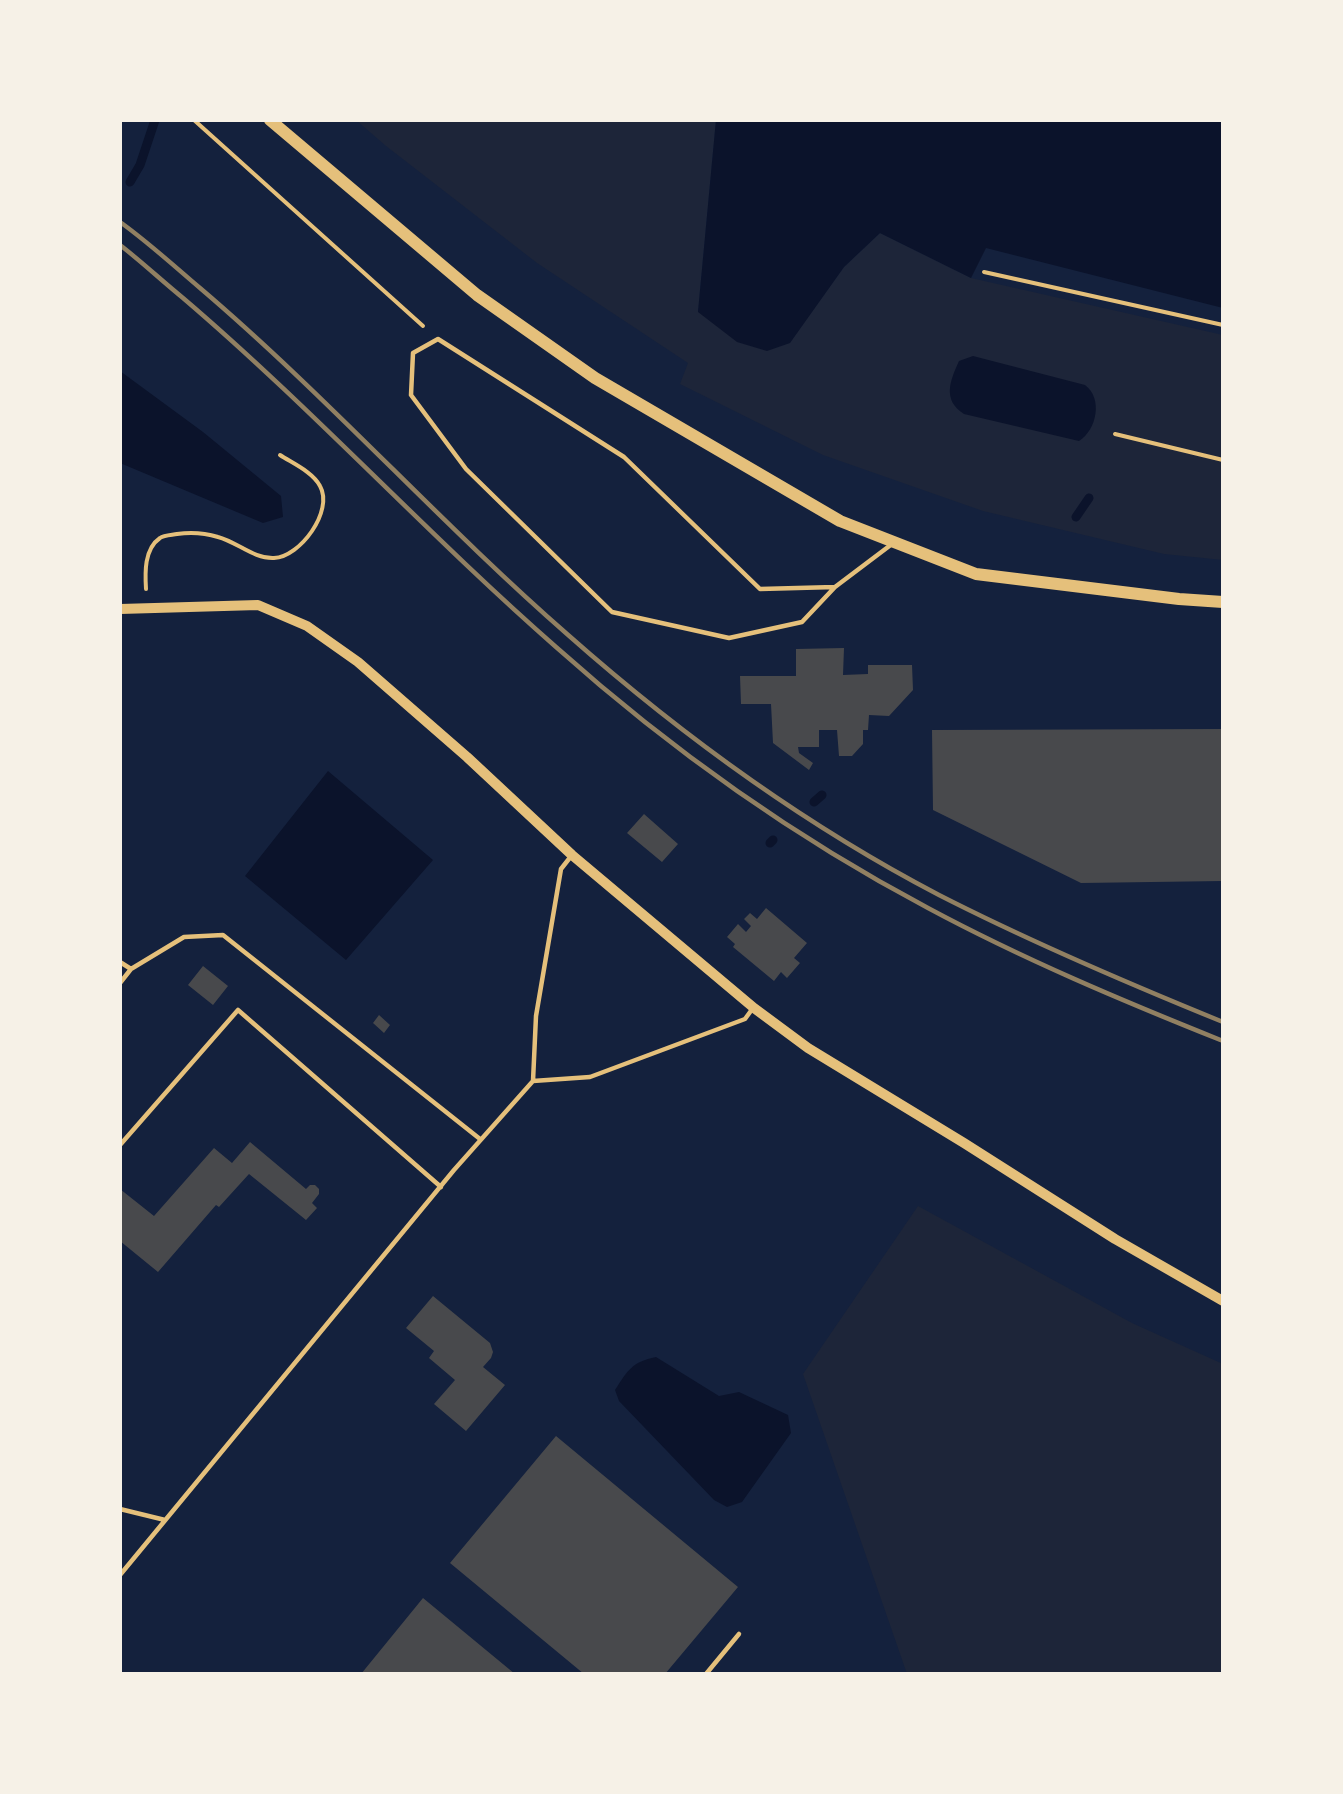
<!DOCTYPE html>
<html>
<head>
<meta charset="utf-8">
<style>
  body { margin:0 }
  #map { position:relative; width:1343px; height:1794px; overflow:hidden; background:#14213d; font-family:Barlow,sans-serif }
  canvas { display:block }
  .frame { position:absolute; inset:0; border:122px solid #f6f1e7; pointer-events:none }
</style>
</head>
<body>
<div id="map">
<canvas width="1343" height="1794"></canvas>
<div class="frame"></div>
</div>
<script>
const context = document.querySelector('canvas').getContext('2d');
context.lineJoin = 'round';
function fillPath(path, color) { context.fillStyle = color; context.fill(path, 'evenodd'); }
function trace(path, color, width, dash) { context.strokeStyle = color; context.lineWidth = width; context.lineCap = dash ? 'butt' : 'round'; context.setLineDash(dash || []); context.stroke(path); }
const green = new Path2D(`
  M356,120h360l-18,192 92,30 54,-75 36,-34 91,45 252,57v225l-59,-6 -181,-43 -160,-56 -143,-71 8,-21 -151,-100 -151,-117z
  M918,1206l214,117 91,41v310h-316l-104,-300z`);
const water = new Path2D(`
  M716,120h507v188l-237,-60 -15,30 -91,-45 -36,34 -54,76 -23,8 -30,-9 -39,-30z
  M973,356l112,29c18,13 12,45 -6,56l-115,-27c-22,-14 -14,-33 -5,-53z
  M120,371l83,61 78,64 2,21 -20,6 -143,-60z
  M328,771l105,89 -87,100 -101,-84z
  M656,1357l63,39 20,-4 49,23 3,18 -49,69 -15,5 -13,-7 -95,-99 -4,-11c13,-20 17,-28 41,-33z`);
const stream = new Path2D(`
  M130,182l10,-17 15,-45
  M1076,517l13,-19
  M814,802l8,-7
  M770,843l3,-3`);
const building = new Path2D(`
  M844,648l-1,27 25,-1v-9h44l1,25 -24,26 -20,-1 -1,15h-5v14l-11,12h-13l-2,-26h-18v17h-21l1,6 14,10 -4,7 -36,-27 -2,-39h-30l-1,-28h56v-27z
  M1223,729v152l-142,2 -148,-73 -1,-80z
  M644,814l34,30 -16,18 -35,-29z
  M766,908l41,35 -13,15 6,5 -13,15 -6,-6 -7,9 -41,-34 2,-3 -8,-7 11,-13 8,8 5,-6 -7,-7 6,-6 7,6z
  M203,966l25,20 -15,19 -25,-20z
  M379,1015l11,10 -6,8 -11,-10z
  M250,1142l56,47 4,-4h5l4,4v5l-7,9 5,5 -11,12 -57,-46 -30,33 -3,-2 -58,67 -38,-31v-52l34,27 60,-68 18,15z
  M433,1296l57,47 3,9 -2,6 -8,9 22,18 -39,46 -32,-27 21,-24 -26,-22 5,-7 -28,-23z
  M556,1436l182,151 -73,87h-81l-134,-111z
  M423,1598l92,76h-154z`);
const path = new Path2D(`
  M194,120l229,206
  M984,272l239,53
  M1115,434l108,26
  M146,589c-1,-16 -2,-40 14,-51 4,-3 12,-3 17,-4 13,-2 28,-1 41,3 19,5 36,22 56,21 26,-1 60,-47 46,-72 -7,-14 -28,-23 -40,-31`);
const service = new Path2D(`
  M835,587l-33,35 -73,16 -117,-26 -146,-143 -55,-74 2,-42 25,-14 186,118 136,132 75,-2 57,-43
  M572,855l-11,14 -25,147 -3,65 57,-4 155,-58 8,-11
  M120,962l11,7
  M120,983l11,-14 53,-32 39,-2 257,204
  M120,1145l118,-135 203,177
  M120,1509l45,11
  M120,1575l334,-405 79,-89
  M706,1674l33,-40`);
const tertiary = new Path2D(`
  M120,609l138,-4 49,21 51,36 109,95 105,98 182,153 54,40 156,95 151,96 108,62`);
const secondary = new Path2D(`
  M270,120l207,175 118,83 245,143 136,53 203,25 44,3`);
const rail = new Path2D(`
  M120,222c28,20 54,44 80,66 128,109 240,235 367,346 113,100 238,191 372,261 92,47 188,88 284,127
  M120,245c22,17 42,36 63,53 130,111 245,237 373,349 113,101 238,190 372,261 95,51 195,93 295,133`);
fillPath(green, '#1d2539');
fillPath(water, '#0b132b');
trace(stream, '#0b132b', 9);
fillPath(building, '#48494c');
trace(path, '#e5c07b', 4);
trace(service, '#e5c07b', 4.5);
trace(tertiary, '#e5c07b', 10);
trace(secondary, '#e5c07b', 12);
trace(rail, '#918062', 4.5);
</script>
</body>
</html>
